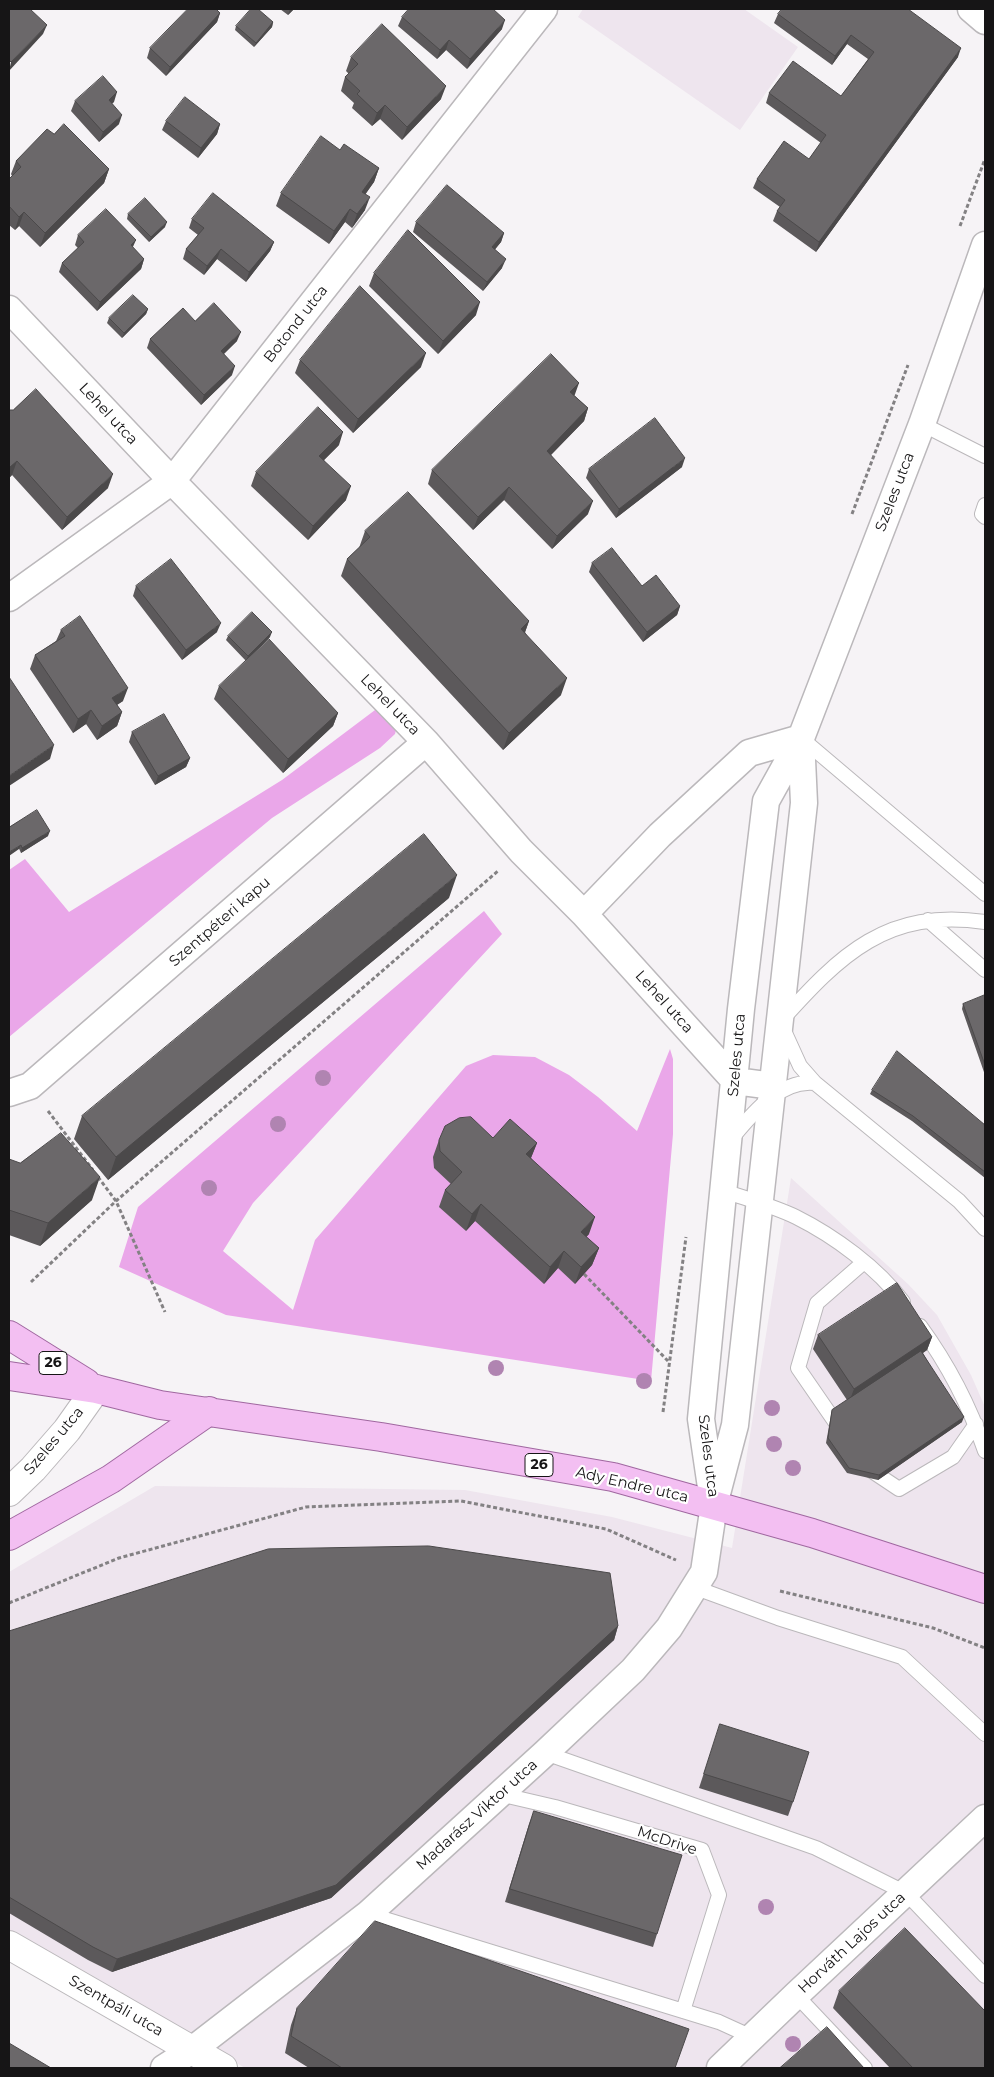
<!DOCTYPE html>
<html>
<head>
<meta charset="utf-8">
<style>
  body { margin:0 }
  #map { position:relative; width:994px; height:2077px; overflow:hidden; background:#f6f3f6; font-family:Montserrat,sans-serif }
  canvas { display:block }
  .frame { position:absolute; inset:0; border:10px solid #161516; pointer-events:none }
</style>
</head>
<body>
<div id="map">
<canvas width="994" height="2077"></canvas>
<div class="frame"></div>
</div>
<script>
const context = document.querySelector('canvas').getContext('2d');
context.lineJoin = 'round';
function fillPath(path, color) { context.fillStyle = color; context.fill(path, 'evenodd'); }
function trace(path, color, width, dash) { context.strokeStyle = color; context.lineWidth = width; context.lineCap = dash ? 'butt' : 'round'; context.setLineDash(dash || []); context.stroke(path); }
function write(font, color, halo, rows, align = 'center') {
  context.font = font + ' Montserrat,sans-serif'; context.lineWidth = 4.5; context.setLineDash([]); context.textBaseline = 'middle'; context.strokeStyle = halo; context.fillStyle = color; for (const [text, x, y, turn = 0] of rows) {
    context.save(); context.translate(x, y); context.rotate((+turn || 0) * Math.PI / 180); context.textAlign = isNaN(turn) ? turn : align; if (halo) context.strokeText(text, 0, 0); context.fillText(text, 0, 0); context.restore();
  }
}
const built = new Path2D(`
  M583,9h161l54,38 -58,83 -162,-113z
  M791,1178l117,106 29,31 34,60 14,32v661h-740l-50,-30 -186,-101v-365l146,-86 310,4 147,27 120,31z`);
const green = new Path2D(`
  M387,701l12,17 -4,16 -15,14 -108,70 -263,219v-167l16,-11 44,53 213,-132z
  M484,911l18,23 -249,269 -30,48 70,59 22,-70 151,-174 27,-11 42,2 34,18 29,22 39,34 33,-82 3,10v75l-22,247 -425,-66 -107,-48 19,-60z`);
const path = new Path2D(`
  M960,226l25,-67
  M852,514l56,-149
  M48,1111l45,59
  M98,1177l18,24 49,111
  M584,1274l84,87
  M31,1282l85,-81 382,-330
  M663,1412l23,-175
  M780,1591l153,37 52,20
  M9,1603l110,-45 187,-51 155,-6 145,28 70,31`);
const service = new Path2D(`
  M922,424l63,32
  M985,505l-3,9 3,3
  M801,738l184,156
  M928,920l57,50
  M985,922c-98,-14 -144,32 -205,100l20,44 15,17 144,118 26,28
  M732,1138c20,-24 48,-59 83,-55
  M724,1191c23,8 49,15 72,26 38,19 82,51 107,85
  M920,1326c27,37 50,81 65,125
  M840,1429l-42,-61 19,-65 47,-41
  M866,1467l33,22 54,-32 23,-33
  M696,1588l82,30 124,39 83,77
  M545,1753l271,95 90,45 79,83
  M499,1794l56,13 147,43 17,45 -36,116
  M368,1914l351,108 33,15
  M796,1995l69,73`);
const minor = new Path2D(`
  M971,9l14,12
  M9,309l163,172 254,261 95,109 63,63 151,167 38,5
  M9,598l163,-117 372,-472
  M584,914l76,-79 89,-82 52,-15
  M9,1093l21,-7 396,-344
  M712,1494l-11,-75 40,-410 25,-208 35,-63 121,-314 63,-179
  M164,2068l28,-18 176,-136 177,-161 88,-83 36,-42 35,-56 10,-67 21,-80 69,-622 -3,-65
  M720,2068l76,-73 189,-177`);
const tertiary = new Path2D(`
  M9,1492l24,-23 34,-39 29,-41
  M9,1945l214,123`);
const primary = new Path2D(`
  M9,1335l77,48
  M9,1376l87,13 64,16 221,32 232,40 199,56 173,56
  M9,1536l102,-57 98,-68`);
const trees = [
  [323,1078],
  [278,1124],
  [209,1188],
  [496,1368],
  [644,1381],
  [772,1408],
  [774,1444],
  [793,1468],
  [766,1907],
  [793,2044]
];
const wall = new Path2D(`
  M280,9h14l-6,6z
  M220,13l-3,9 -51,54 -19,-18 3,-10z
  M778,14l180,43 -142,195 -43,-31 4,-10 3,-4 -27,-19 4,-9 52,-20 12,-16 -55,-40 3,-10 72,3 27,-37 -21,-15 -15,21 -58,-42z
  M402,17l100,12 -35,40 -21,-19 -9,9 -39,-33z
  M273,22l-1,5 -18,20 -19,-17 1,-4z
  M351,57l90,42 -39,41 -22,-21 -8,7 -20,-18 2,-5 -13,-12 4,-14 4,-3 -3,-3z
  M75,101l39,1 -2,1 7,21 -20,18 -28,-31z
  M166,121l54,3 -3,10 -19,24 -36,-28z
  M54,134l55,35 -5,14 -64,64 -21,-21 -4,4 -6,-5v-46l3,-3 -1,-2 5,-13z
  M340,150l39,18 -5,14 -9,12v16l-13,18 -7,-6 -16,22 -53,-38 5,-13z
  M128,214l37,13 -16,15 -22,-23z
  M192,219l82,23 -4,9 -24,31 -29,-23 -13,16 -21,-16 3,-10 12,-14 -9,-7z
  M416,222l88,11 -3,9 -6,7 7,19 -19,23 -70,-59z
  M78,235l55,13 11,11 -3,10 -44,42 -38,-39 3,-9 16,-15 -3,-3z
  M374,273l102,42 -38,39 -69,-68z
  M148,309l-2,5 -24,24 -15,-15 2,-5z
  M195,321l42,20 -13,13 8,21 -31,30 -54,-57 3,-9z
  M300,360l121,7 -68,66 -58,-60z
  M575,396l13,12 -4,13 -33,34 37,59 -36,35 -48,-49 -31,30 -45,-46 4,-14z
  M9,410l99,78 -46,42 -50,-55 -3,3z
  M339,445l-15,15 22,40 -38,40 -57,-54 5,-14z
  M682,467l-66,51 -30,-40 3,-9z
  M365,531l164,90 -4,11 36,63 -58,55 -162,-174 6,-17 12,-11z
  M592,563l88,43 -3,9 -34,27 -54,-70z
  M136,586l81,46 -35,28 -49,-64z
  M61,630l62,71 -6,4 5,7 -5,14 -20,14 -11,-16 -13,9 -43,-64 5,-14 21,-14z
  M228,636l42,1 -24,24 -20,-21z
  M219,686l119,27 -5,13 -50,47 -69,-74z
  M132,732l58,26 -4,9 -31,18 -26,-43z
  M9,827l39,9 -27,17z
  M449,898l-341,282 -34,-41 8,-23z
  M985,995v80l-23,-66 1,-5z
  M872,1090l113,35v53l-73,-57 -42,-27z
  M493,1138l44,5 -6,15 58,76 -3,3 13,11 -7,17 -17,19 -17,-16 -14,16 -69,-63 -9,10 -27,-24 6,-17 6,-6 -17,-16 -1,-11 6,-17z
  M9,1159l83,41 -52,46 -31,-11z
  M818,1335l114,2 -5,13 -4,3 39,69 -84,58 -31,-7 -21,-30 5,-28 1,-5 15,-10 -34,-51z
  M618,1626l-4,14 -283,258 -219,74 -24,-12 -79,-47v-282z
  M720,1724l73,78 -5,14 -89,-28z
  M534,1811l123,123 -4,13 -148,-45 24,-78z
  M839,1991l146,77h-95l-57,-60z
  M297,2008l378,60h-366l-24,-15 6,-28z`);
const shadedWall = new Path2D(`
  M290,9h4l-6,6z
  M220,13l-3,9 -51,54 4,-9z
  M505,20l-3,9 -35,40 3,-10z
  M273,22l-1,5 -18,20 2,-4z
  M47,25l-4,9 -34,37 2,-9z
  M851,35l-4,9 -15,21 3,-9z
  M449,40l-3,10 -9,9 3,-9z
  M961,48l-3,9 -142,195 3,-10z
  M446,86l-5,13 -39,41 5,-13z
  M117,92l-3,10 -9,7 4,-9z
  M385,105l-5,14 -8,7 5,-13z
  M122,115l-3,9 -20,18 4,-10z
  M220,124l-3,10 -19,24 3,-10z
  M379,168l-5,14 -16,23 4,-13z
  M109,169l-5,14 -64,64 5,-14z
  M370,197l-5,13 -13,18 5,-14z
  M350,209l-5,13 -16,22 5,-13z
  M24,212l-5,14 -4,4 4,-13z
  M167,222l-2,5 -16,15 2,-5z
  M504,233l-3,9 -12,15 3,-10z
  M136,240l-4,9 -1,-4z
  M274,242l-4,9 -24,31 3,-10z
  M221,249l-4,10 -13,16 3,-9z
  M144,259l-3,10 -44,42 3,-9z
  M506,259l-4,9 -19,23 4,-9z
  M480,302l-4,13 -38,39 5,-13z
  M148,309l-2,5 -24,24 2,-5z
  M241,332l-4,9 -20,19 4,-9z
  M426,353l-5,14 -68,66 5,-14z
  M235,366l-3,9 -31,30 3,-10z
  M579,383l-5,14 -4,-5z
  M588,408l-4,13 -42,43 5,-13z
  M343,432l-4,13 -25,25 5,-14z
  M685,458l-3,9 -66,51 3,-9z
  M17,461l-5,14 -3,3v-8l1,-3z
  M113,474l-5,14 -46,42 5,-13z
  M351,486l-5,14 -38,40 5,-14z
  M509,487l-5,13 -31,30 5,-13z
  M593,501l-5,13 -36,35 5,-13z
  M680,606l-3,9 -34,27 4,-10z
  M529,621l-6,17 -2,-9z
  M221,623l-4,9 -35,28 4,-10z
  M272,632l-2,5 -24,24 2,-5z
  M567,678l-6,17 -58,55 6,-17z
  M128,688l-5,13 -16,10 5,-13z
  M91,710l-5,14 -13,9 5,-14z
  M122,712l-5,14 -20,14 5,-14z
  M338,713l-5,13 -50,47 5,-14z
  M54,745l-4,14 -41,27v-10z
  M190,758l-4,9 -31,18 3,-9z
  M50,831l-2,5 -27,17 1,-5z
  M21,845l-2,4 -10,7v-4z
  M457,875l-8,23 -341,282 8,-23z
  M537,1143l-7,17 -4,-6z
  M100,1177l-8,23 -52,46 8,-23z
  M481,1204l-6,17 -9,10 6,-17z
  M595,1217l-6,17 -14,15 6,-17z
  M599,1248l-7,17 -17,19 6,-17z
  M564,1251l-6,17 -14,16 6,-17z
  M932,1337l-5,13 -78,52 5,-13z
  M964,1417l-2,5 -84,58 1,-5z
  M618,1626l-4,14 -283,258 -219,74 5,-13z`);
const building = new Path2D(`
  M9,9h21l17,16 -36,37 -2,-2z
  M188,9h28l4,4 -50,54 -20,-19z
  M251,9h7l15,13 -17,21 -20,-17z
  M409,9h84l12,11 -35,39 -21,-19 -9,10 -38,-33z
  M782,9h126l53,39 -142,194 -42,-31 8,-11 -28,-21 27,-38 25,18 17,-24 -57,-42 24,-32 48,35 33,-44 -23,-17 -16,21 -57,-42z
  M382,24l64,62 -39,41 -22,-22 -8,8 -20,-19 3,-3 -15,-14 13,-13 -7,-7z
  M103,76l14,16 -8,8 13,15 -19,17 -28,-31z
  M185,97l35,27 -19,24 -35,-27z
  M64,124l45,45 -64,64 -21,-21 -5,5 -10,-11v-27l12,-12 -5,-6 31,-32 7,5z
  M321,136l19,14 4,-6 35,24 -17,24 8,5 -13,17 -7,-5 -16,22 -53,-38z
  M447,185l57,48 -12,14 14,12 -19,23 -71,-60z
  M213,193l61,49 -25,30 -28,-23 -14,17 -21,-17 18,-21 -12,-9z
  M145,198l22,24 -16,15 -23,-23z
  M106,209l30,31 -5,5 13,14 -44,43 -38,-39 22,-21 -6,-7z
  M408,230l72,72 -37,39 -69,-68z
  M360,286l66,67 -68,66 -58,-59z
  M133,295l15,14 -24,24 -15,-15z
  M214,303l27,29 -20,19 14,15 -31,29 -54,-56 33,-31 12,13z
  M551,354l28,29 -9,9 18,16 -41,43 46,50 -36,35 -48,-49 -31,30 -46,-47z
  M36,389l77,85 -46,43 -50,-56 -7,6 -1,-1v-56h4z
  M318,407l25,25 -24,24 32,30 -38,40 -57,-54z
  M655,418l30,40 -66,51 -30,-40z
  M408,492l121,129 -8,8 46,49 -58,55 -162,-174 23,-22 -5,-6z
  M612,548l30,38 14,-11 24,31 -33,26 -55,-69z
  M171,559l50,64 -35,27 -50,-64z
  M252,612l20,20 -24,24 -20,-20z
  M80,616l48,72 -16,10 10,14 -20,14 -11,-16 -13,9 -43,-64 30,-19 -4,-6z
  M269,639l69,74 -50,46 -69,-73z
  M9,677l45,68 -45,31z
  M164,714l26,44 -32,18 -26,-44z
  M37,810l13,21 -28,17 -1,-3 -12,7v-26v1z
  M424,834l33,41 -341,282 -34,-41z
  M985,995v70l-22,-61z
  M897,1051l88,74v47l-72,-56 -41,-26z
  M471,1117l22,21 17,-19 27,24 -11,11 69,63 -14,15 18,16 -18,19 -17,-16 -14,16 -69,-63 -9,10 -27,-24 17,-18 -22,-21 -1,-11 6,-14 14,-8z
  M61,1133l39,44 -52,46 -39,-13v-51l11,4z
  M897,1283l35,54 -78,52 -36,-54z
  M921,1351l43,66 -85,58 -30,-7 -21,-30 4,-28z
  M429,1546l181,27 8,53 -282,259 -219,74 -24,-12 -84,-50v-266l259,-82z
  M720,1724l89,28 -16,50 -89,-28z
  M534,1811l148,44 -25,79 -147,-45z
  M375,1921l314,108 -14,39h-333l-51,-32 6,-28z
  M905,1928l80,83v57h-72l-74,-77z
  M827,2027l37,41h-84z
  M9,2043l42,25h-42z`);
const shields = [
  [53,1363,28],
  [539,1465,28]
];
const shieldNames = [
  ["26",53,1363],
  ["26",539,1465]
];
const streetNames = [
  ["Botond utca",296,324,-52],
  ["Lehel utca",108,414,47],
  ["Szeles utca",895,492,-69],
  ["Lehel utca",390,705,46],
  ["Szentpéteri kapu",220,922,-41],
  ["Lehel utca",664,1002,48],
  ["Szeles utca",737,1055,-85],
  ["Szeles utca",54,1441,-50],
  ["Szeles utca",708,1456,83],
  ["Ady Endre utca",632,1485,13],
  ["Madarász Viktor utca",477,1815,-42],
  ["McDrive",667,1841,18],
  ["Horváth Lajos utca",852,1943,-43],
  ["Szentpáli utca",116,2006,30]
];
fillPath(built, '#eee5ee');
fillPath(green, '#eaa7e9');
trace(service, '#bbb8bb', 16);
trace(minor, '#bbb8bb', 29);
trace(tertiary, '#bbb8bb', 30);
trace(primary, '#a068a0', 30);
trace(path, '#838183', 3, [4, 2.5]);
trace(service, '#fff', 14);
trace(minor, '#fff', 26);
trace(tertiary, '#fff', 28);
trace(primary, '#f3bff2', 28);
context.fillStyle = '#b084b1';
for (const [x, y] of trees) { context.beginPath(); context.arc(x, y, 8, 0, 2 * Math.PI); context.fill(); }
fillPath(wall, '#5c595b');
fillPath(shadedWall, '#4b494a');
fillPath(building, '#6b686a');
trace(building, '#4b494a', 1);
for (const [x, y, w] of shields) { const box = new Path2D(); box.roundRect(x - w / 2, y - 11.5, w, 23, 4); context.fillStyle = '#fff'; context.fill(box); trace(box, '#161516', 1); }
write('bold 14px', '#161516', null, shieldNames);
write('15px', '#161516', '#fff', streetNames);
</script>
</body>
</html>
